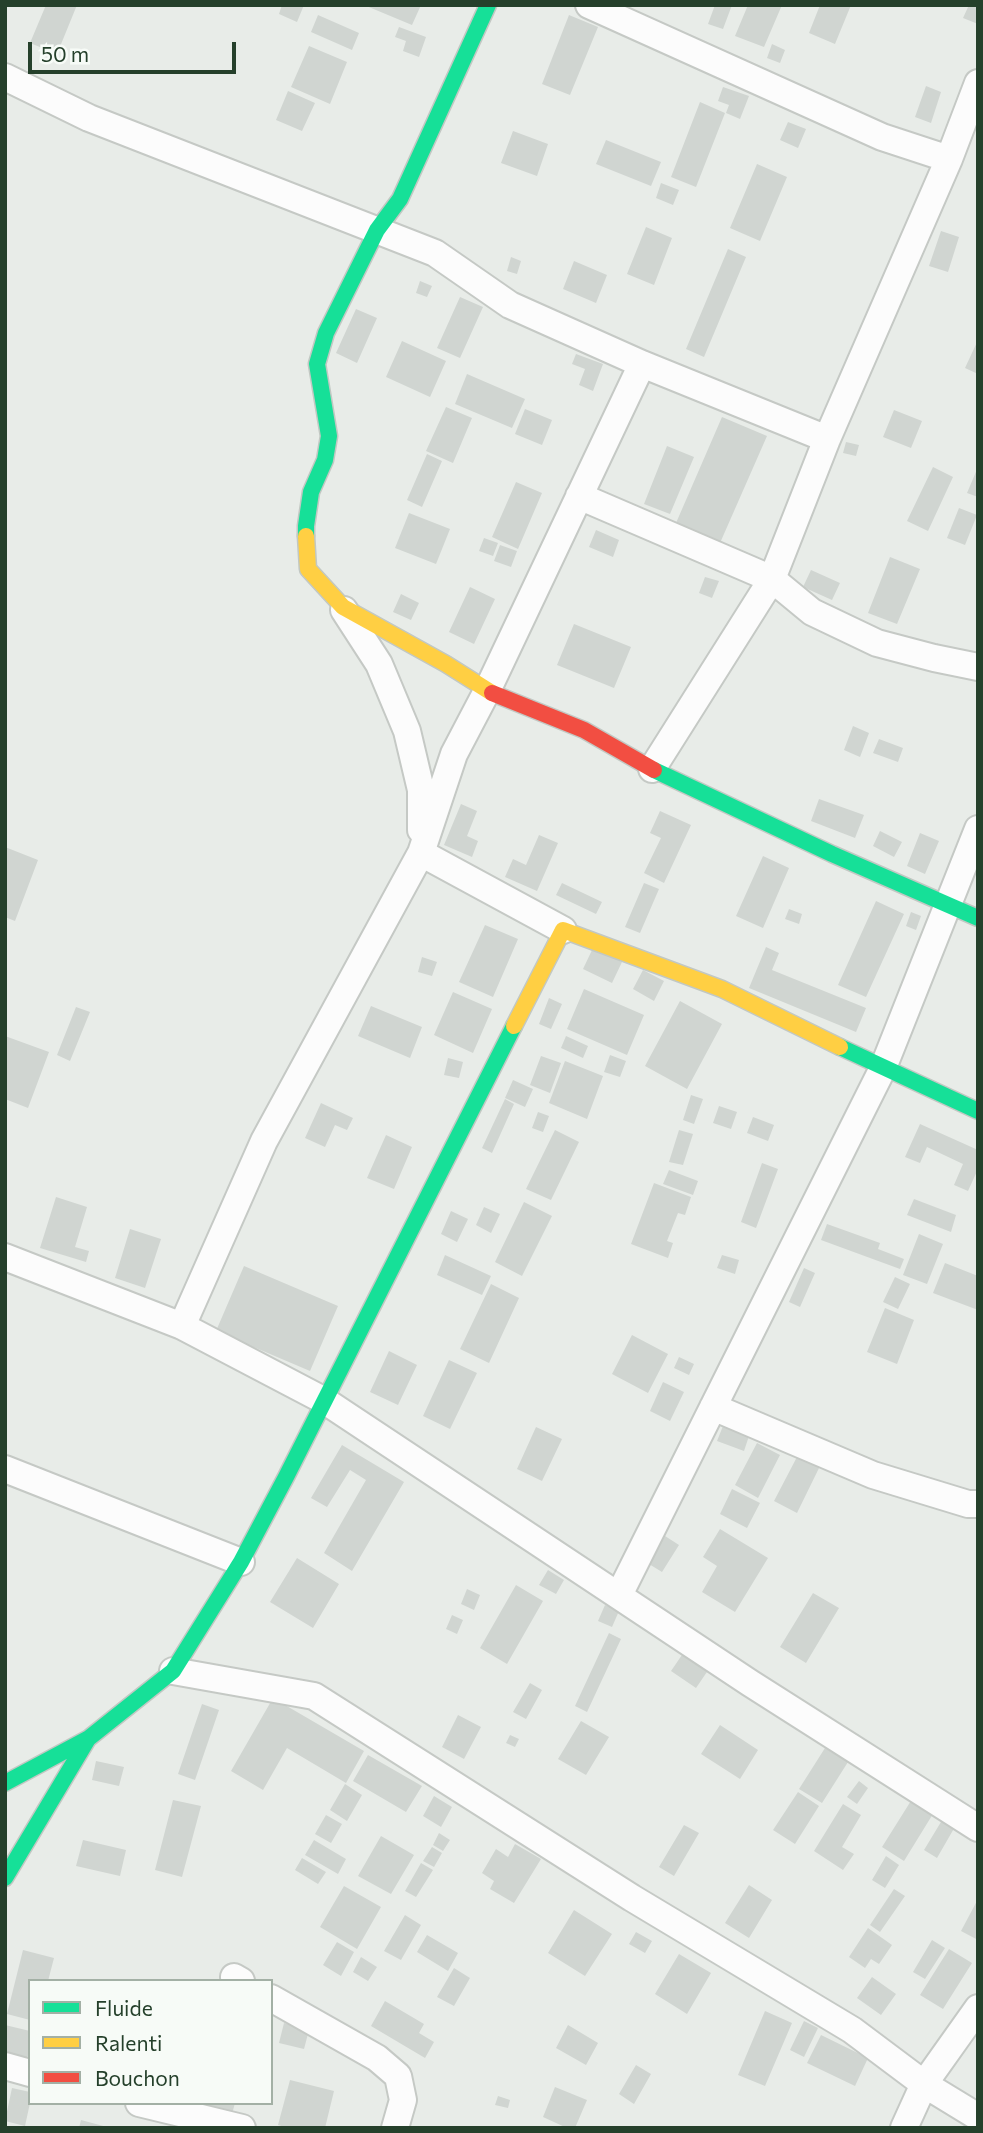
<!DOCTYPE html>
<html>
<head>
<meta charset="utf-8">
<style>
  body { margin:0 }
  #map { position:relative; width:983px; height:2133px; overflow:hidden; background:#e8ece8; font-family:Commissioner,sans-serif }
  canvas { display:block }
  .frame { position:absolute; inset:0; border:7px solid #25402b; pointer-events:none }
  .legend { position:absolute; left:28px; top:1979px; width:245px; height:126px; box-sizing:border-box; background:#f7fbf7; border:2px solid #a3b0a5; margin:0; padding:9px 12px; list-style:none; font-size:21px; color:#25402b }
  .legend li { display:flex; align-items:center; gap:14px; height:35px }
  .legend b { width:35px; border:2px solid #a3b0a5 }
  .scale { position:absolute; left:28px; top:42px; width:208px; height:32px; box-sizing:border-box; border:4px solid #25402b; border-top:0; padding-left:9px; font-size:21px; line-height:24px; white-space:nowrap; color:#25402b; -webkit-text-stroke:5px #f7fbf7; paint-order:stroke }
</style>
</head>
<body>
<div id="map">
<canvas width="983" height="2133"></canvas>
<div class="frame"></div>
<ul class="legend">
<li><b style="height:9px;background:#16e098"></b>Fluide</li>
<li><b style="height:9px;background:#ffcf43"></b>Ralenti</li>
<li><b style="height:9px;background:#f24e42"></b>Bouchon</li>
</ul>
<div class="scale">50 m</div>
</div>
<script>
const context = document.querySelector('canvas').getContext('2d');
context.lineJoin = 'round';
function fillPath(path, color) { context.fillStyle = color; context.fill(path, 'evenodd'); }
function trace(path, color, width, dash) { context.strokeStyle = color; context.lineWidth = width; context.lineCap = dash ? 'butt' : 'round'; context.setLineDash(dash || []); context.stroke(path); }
const building = new Path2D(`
  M46,5h31l-20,49 -27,-11z
  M282,5h22l-7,17 -18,-8z
  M364,5h57l-9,20z
  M715,5h17l-9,24 -15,-5z
  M748,5h34l-18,42 -29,-11z
  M820,5h31l-16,39 -26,-11z
  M969,5h9v19l-15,-6z
  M318,15l41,18 -7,17 -41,-18z
  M569,15l29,12 -28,68 -28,-11z
  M399,27l27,10 -7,20 -16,-6 3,-10 -11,-4z
  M772,44l13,6 -5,13 -13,-5z
  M309,46l38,16 -17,42 -39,-17z
  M926,86l15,6 -10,31 -16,-6z
  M723,87l26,9 -9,23 -14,-6 3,-8 -11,-4z
  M288,91l27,12 -13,28 -26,-11z
  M700,102l25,11 -29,74 -25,-10z
  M788,122l18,7 -8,19 -18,-8z
  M513,131l35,13 -11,32 -36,-13z
  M606,140l55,22 -10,24 -55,-22z
  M757,164l30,13 -27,64 -30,-13z
  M661,183l18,7 -6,15 -17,-7z
  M646,227l26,11 -18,47 -27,-11z
  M941,231l18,6 -11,35 -19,-6z
  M728,249l18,8 -42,100 -18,-8z
  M511,257l10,4 -4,13 -10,-3z
  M574,261l33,14 -11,28 -33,-14z
  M420,281l12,5 -5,11 -11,-4z
  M460,297l23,10 -23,51 -23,-10z
  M356,309l21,9 -20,45 -21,-10z
  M978,340v34l-13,-6z
  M402,341l44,20 -16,36 -44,-20z
  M576,354l27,10 -10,27 -14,-6 6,-16 -13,-5z
  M467,374l58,25 -13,29 -57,-24z
  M446,407l26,11 -19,45 -27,-12z
  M525,409l27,11 -10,25 -27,-11z
  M894,410l28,11 -11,27 -28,-11z
  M722,417l45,19 -47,107 -44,-20z
  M846,442l13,3 -3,11 -13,-3z
  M667,446l27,11 -24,57 -26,-10z
  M427,454l15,7 -20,46 -15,-7z
  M933,467l20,10 -25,54 -21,-10z
  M978,467v30l-11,-4z
  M516,482l26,11 -24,56 -26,-12z
  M959,508l18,7 -12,30 -18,-7z
  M409,513l41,16 -14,35 -41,-16z
  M596,530l23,10 -6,17 -24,-10z
  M484,538l14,5 -5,13 -14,-5z
  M500,545l17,6 -6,16 -17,-6z
  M890,557l30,12 -23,55 -29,-11z
  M811,570l29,13 -8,17 -29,-13z
  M705,577l14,4 -7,17 -13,-5z
  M470,587l25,12 -21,45 -25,-12z
  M401,594l18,9 -8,17 -18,-8z
  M574,624l57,23 -17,41 -57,-23z
  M853,726l16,7 -9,24 -16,-7z
  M879,739l24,9 -5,14 -25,-9z
  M819,799l45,16 -9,23 -44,-17z
  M461,804l16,7 -10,25 11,5 -6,16 -28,-12z
  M660,811l31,14 -27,58 -20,-10 17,-35 -11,-5z
  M880,831l22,11 -8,15 -21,-11z
  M920,833l19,8 -14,33 -18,-8z
  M539,835l19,8 -21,48 -32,-14 8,-18 13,6z
  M5,847l33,13 -23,61 -10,-4z
  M763,856l26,12 -26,60 -27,-12z
  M562,883l40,19 -6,12 -40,-19z
  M644,883l15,6 -19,44 -15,-6z
  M876,901l28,13 -38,83 -28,-12z
  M789,909l13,5 -3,10 -14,-5z
  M911,912l10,4 -5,14 -10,-4z
  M485,925l33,14 -25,58 -34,-15z
  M766,947l13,6 -7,17 94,38 -10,24 -107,-44z
  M593,948l29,14 -10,21 -29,-14z
  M422,957l15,5 -5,14 -14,-4z
  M643,970l21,11 -10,20 -21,-12z
  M584,989l60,26 -17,40 -60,-26z
  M453,992l39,17 -19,44 -39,-18z
  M549,998l13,6 -11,25 -12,-5z
  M680,1001l42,23 -35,65 -42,-23z
  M371,1006l51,21 -12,31 -52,-22z
  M76,1007l14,5 -20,49 -13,-6z
  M5,1036l44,16 -21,56 -23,-9z
  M566,1036l22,10 -5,12 -22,-10z
  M610,1055l16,6 -6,16 -16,-5z
  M541,1056l20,7 -11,30 -20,-8z
  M448,1058l15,4 -4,16 -15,-3z
  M565,1061l38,15 -16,43 -38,-16z
  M513,1080l20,9 -8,18 -20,-9z
  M691,1095l12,4 -9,25 -11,-4z
  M505,1099l9,5 -22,49 -10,-5z
  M321,1103l32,15 -6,12 -12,-5 -10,22 -20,-9z
  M719,1106l18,6 -6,17 -18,-6z
  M538,1112l11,4 -6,16 -11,-4z
  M753,1117l21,8 -6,16 -21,-8z
  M920,1124l58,26v19l-10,22 -14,-6 9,-21 -36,-17 -7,16 -15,-6z
  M555,1130l24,12 -28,58 -25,-11z
  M679,1130l14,4 -10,31 -14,-3z
  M386,1135l26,12 -18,42 -27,-11z
  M762,1163l16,6 -22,59 -15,-6z
  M669,1170l29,11 -5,14 -30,-11z
  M654,1183l37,14 -6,18 -7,-2 -11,28 6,2 -5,15 -37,-14z
  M56,1197l31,10 -12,40 14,4 -3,11 -46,-14z
  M914,1199l42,16 -5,17 -44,-17z
  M524,1202l28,14 -30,60 -27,-14z
  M484,1207l16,7 -9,19 -15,-8z
  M451,1211l17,8 -11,23 -16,-8z
  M827,1224l53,19 -2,6 26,10 -4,10 -79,-29z
  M130,1229l31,10 -16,49 -30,-10z
  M919,1234l24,10 -16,40 -24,-9z
  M445,1255l46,21 -9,19 -45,-20z
  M722,1255l17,5 -4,14 -18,-6z
  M945,1263l33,13v34l-45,-17z
  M244,1266l94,40 -28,65 -94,-40z
  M804,1268l11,5 -15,34 -11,-5z
  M895,1277l15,7 -12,25 -15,-7z
  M491,1284l28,14 -30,65 -29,-14z
  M885,1308l29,12 -17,44 -30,-12z
  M632,1335l36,19 -20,39 -36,-19z
  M389,1351l28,14 -19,40 -28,-13z
  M679,1357l15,7 -5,11 -15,-7z
  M449,1360l28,13 -27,56 -27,-13z
  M663,1382l21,10 -14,29 -20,-10z
  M723,1426l26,10 -5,15 -27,-10z
  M536,1427l26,12 -20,42 -25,-12z
  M757,1443l23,12 -22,43 -23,-13z
  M342,1445l62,37 -52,89 -28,-18 42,-73 -16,-10 -23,37 -16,-9z
  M798,1455l22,11 -23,47 -23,-12z
  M732,1489l28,14 -13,25 -27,-14z
  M720,1529l48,29 -33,54 -33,-20 15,-26 -14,-9z
  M665,1536l14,9 -17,27 -13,-8z
  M297,1558l42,26 -26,44 -43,-26z
  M548,1570l16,10 -8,14 -17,-9z
  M516,1585l27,16 -36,63 -27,-16z
  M467,1589l13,6 -6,15 -13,-6z
  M813,1593l26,15 -33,55 -26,-16z
  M605,1605l14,6 -7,16 -14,-6z
  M452,1615l11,5 -6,14 -11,-5z
  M609,1633l12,6 -34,73 -12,-6z
  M684,1652l25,17 -13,19 -25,-17z
  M530,1683l12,7 -16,29 -13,-7z
  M273,1698l91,53 -18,32 -59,-35 -24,42 -32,-19z
  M202,1704l17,6 -24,70 -17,-6z
  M458,1715l23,12 -17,32 -22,-12z
  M581,1721l28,16 -23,38 -28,-16z
  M720,1725l38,25 -18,29 -39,-25z
  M510,1735l9,4 -4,8 -9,-4z
  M825,1748l23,14 -26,41 -23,-14z
  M368,1755l54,31 -16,26 -53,-31z
  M96,1761l28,6 -5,19 -27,-6z
  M859,1781l9,7 -11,16 -10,-7z
  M345,1784l17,11 -15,26 -17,-11z
  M798,1792l21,14 -24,38 -22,-14z
  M434,1796l18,11 -11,20 -18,-11z
  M914,1796l22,13 -32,52 -22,-14z
  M173,1800l28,6 -19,71 -27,-7z
  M843,1804l18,11 -19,32 12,7 -11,16 -29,-19z
  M326,1815l16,9 -11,19 -16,-9z
  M944,1817l12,8 -19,33 -13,-8z
  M684,1825l15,8 -25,43 -15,-9z
  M439,1833l11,7 -7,11 -10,-6z
  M381,1836l33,19 -23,39 -33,-18z
  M83,1840l43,10 -6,26 -44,-10z
  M314,1840l32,19 -8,15 -33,-19z
  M515,1844l26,15 -27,44 -24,-14 4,-8 -12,-8 14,-24 12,8z
  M432,1847l10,6 -8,14 -11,-6z
  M886,1856l13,9 -14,23 -13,-8z
  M302,1858l24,14 -8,12 -23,-14z
  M421,1863l12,7 -17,27 -11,-6z
  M749,1885l23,15 -23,38 -24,-15z
  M344,1886l37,21 -24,42 -37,-22z
  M894,1889l11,7 -25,36 -10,-7z
  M978,1899v41l-17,-9z
  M574,1910l38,24 -27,42 -37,-23z
  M405,1915l16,10 -20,35 -17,-9z
  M868,1928l24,17 -13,19 -8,-5 -6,9 -16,-11z
  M636,1932l16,9 -7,12 -16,-9z
  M427,1935l31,18 -10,18 -31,-19z
  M932,1940l13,8 -20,31 -12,-7z
  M337,1942l17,10 -13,24 -18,-11z
  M949,1949l23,14 -29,46 -23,-14z
  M23,1950l31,8 -6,23h-18v39l-23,-6z
  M679,1954l32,19 -24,41 -32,-20z
  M361,1957l16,10 -9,14 -15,-9z
  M454,1968l16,10 -16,28 -17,-9z
  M872,1977l24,17 -15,21 -24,-17z
  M385,2001l39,23 -5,9 15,9 -9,16 -54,-32z
  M765,2011l27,12 -27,63 -27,-11z
  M804,2021l14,7 -14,29 -14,-7z
  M284,2023l25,7 -5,19 -25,-6z
  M5,2025l25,6v17l-3,11 -22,-5z
  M568,2025l30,18 -12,22 -30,-17z
  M821,2035l47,23 -13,28 -48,-23z
  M636,2065l15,9 -17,30 -15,-10z
  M290,2080l44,11 -9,37h-37l-10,-3z
  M555,2087l32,13 -12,28h-8l-24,-11z
  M12,2088l18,4v11l-5,23 -20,-5z
  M498,2096l12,4 -2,8 -13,-3z
  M201,2103h34l-3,11 -32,-8z
  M81,2120l26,7v1h-28z`);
const street = new Path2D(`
  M589,5l293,132 67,22
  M5,77l84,41 346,135 75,52 132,59 185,75
  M579,496l193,83 40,33 65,31 57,15 44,9
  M344,610l35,54 28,67 14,59v40
  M652,769l120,-190 55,-140 122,-280 29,-76
  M421,853l142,77
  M5,1257l177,69 143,75 425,282 228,145
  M182,1326l82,-185 157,-288 33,-99 33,-63 155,-327
  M713,1407l160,68 95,29h10
  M5,1469l236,93
  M619,1595l264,-527 95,-239
  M173,1671l141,25 318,202 220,132 72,54 -20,44
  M234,1977l7,4
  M271,1998l106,60 21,18 5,24 -8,28
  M978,2008l-54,76 54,33
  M5,2066l25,7
  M139,2103l103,25`);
const fast = new Path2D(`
  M306,536v-10l5,-34 14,-32 4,-24 -12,-72 9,-31 51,-103 23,-31 88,-194
  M654,770l178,84 146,64
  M840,1047l138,64
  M5,1783l84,-45 84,-67 68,-109 45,-85 228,-451
  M5,1878l83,-139`);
const slow = new Path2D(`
  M306,536l2,33 35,38 103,57 46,29
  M514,1026l49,-96 159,59 118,58`);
const jam = new Path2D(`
  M492,693l92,37 70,40`);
fillPath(building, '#d0d5d1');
trace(street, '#c5c9c5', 30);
trace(fast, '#c2c8c3', 19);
trace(slow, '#c2c8c3', 19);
trace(jam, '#c2c8c3', 19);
trace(street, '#fcfcfc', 26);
trace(fast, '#16e098', 16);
trace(slow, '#ffcf43', 16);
trace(jam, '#f24e42', 16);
</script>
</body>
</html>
